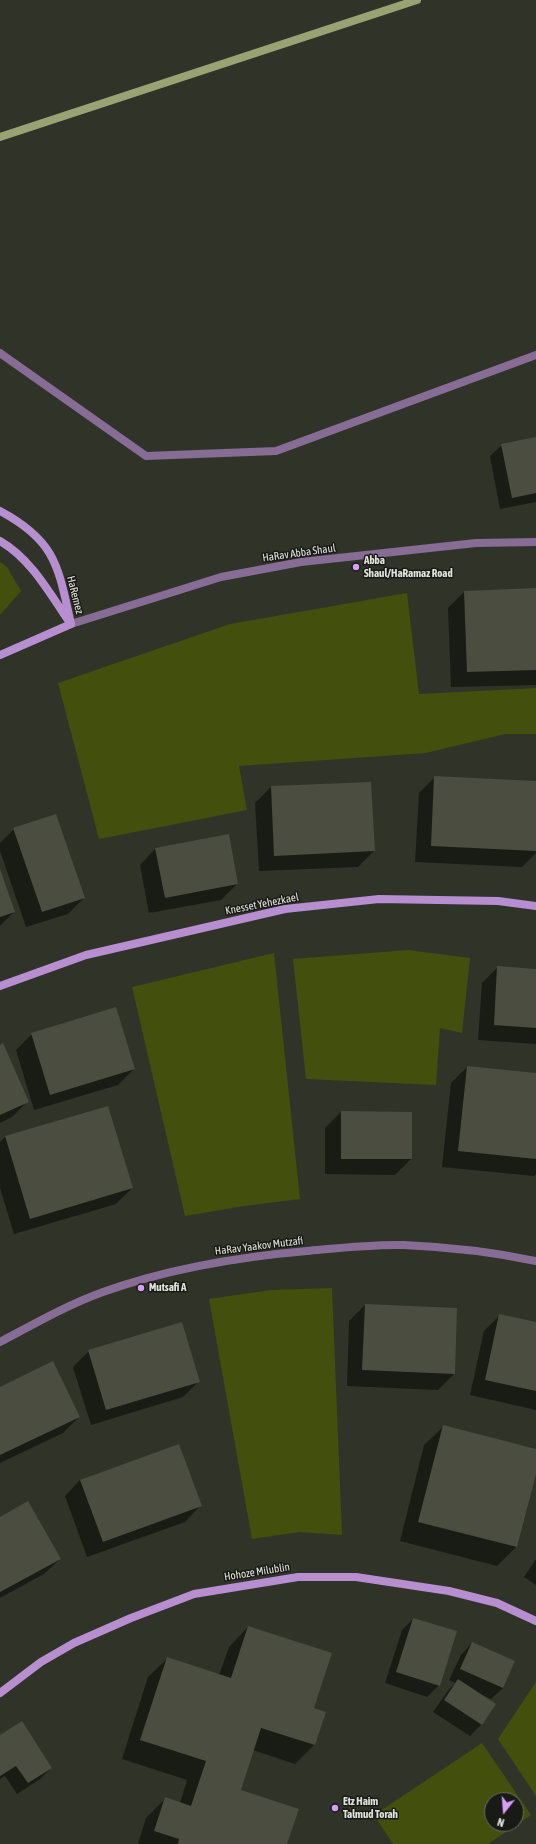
<!DOCTYPE html>
<html>
<head>
<meta charset="utf-8">
<style>
  body { margin:0 }
  #map { position:relative; width:536px; height:1844px; overflow:hidden; background:#303328; font-family:"Asap Condensed",sans-serif }
  canvas { display:block }
  .north { position:absolute; left:484px; top:1792px; width:40px; height:40px; box-sizing:border-box; background:#191a15; border:1px solid #696a64; border-radius:50%; rotate:197deg; font-size:11px; font-weight:700; line-height:16px; text-align:center; color:#e0e3db }
  .north::after { content:''; display:block; margin:auto; width:14px; height:18px; background:#d79bf9; clip-path:polygon(50% 0,100% 100%,50% 72%,0 100%) }
</style>
</head>
<body>
<div id="map">
<canvas width="536" height="1844"></canvas>
<div class="north">N</div>
</div>
<script>
const context = document.querySelector('canvas').getContext('2d');
context.lineJoin = 'round';
function fillPath(path, color) { context.fillStyle = color; context.fill(path, 'evenodd'); }
function trace(path, color, width, dash) { context.strokeStyle = color; context.lineWidth = width; context.lineCap = dash ? 'butt' : 'round'; context.setLineDash(dash || []); context.stroke(path); }
function write(font, color, halo, rows, align = 'center') {
  context.font = font + ' "Asap Condensed",sans-serif'; context.lineWidth = 3; context.setLineDash([]); context.textBaseline = 'middle'; context.strokeStyle = halo; context.fillStyle = color; for (const [text, x, y, turn = 0] of rows) {
    context.save(); context.translate(x, y); context.rotate((+turn || 0) * Math.PI / 180); context.textAlign = isNaN(turn) ? turn : align; if (halo) context.strokeText(text, 0, 0); context.fillText(text, 0, 0); context.restore();
  }
}
const green = new Path2D(`
  M0,562l7,5 14,24 -21,24z
  M407,593l12,101 117,-6v46h-31l-79,19 -187,13 8,44 -148,29 -41,-156 172,-59z
  M408,950l62,8 -8,75 -22,-5 -4,57 -130,-6 -13,-120z
  M274,953l26,246 -56,7 -59,10 -53,-229z
  M332,1288l10,247 -43,-3 -47,7 -43,-240 62,-9z
  M536,1682v114l-38,-57z
  M482,1743l49,72 -43,29h-95l-19,-29zM492,1800h24v24h-24z`);
const shadow = new Path2D(`
  M536,438v64l-36,7 -10,-53 12,-11z
  M536,589v96l-85,2 -3,-79 16,-16z
  M435,777l101,5v71l-14,14 -107,-5 4,-69z
  M271,787l103,64 -16,16 -99,4 -4,-68z
  M14,829l70,69 -16,16 -42,13 -26,-76v-8z
  M155,849l82,35 -16,16 -72,13 -9,-48z
  M0,872l14,40 -14,14z
  M498,967l38,3v74l-58,-4 4,-57z
  M32,1034l102,35 -16,16 -84,25 -18,-60z
  M0,1046l28,55 -16,16 -12,6z
  M467,1067l69,7v100l-2,2 -92,-9 9,-84z
  M107,1107l25,81 -16,16 -102,30 -14,-46v-46l5,-5z
  M341,1112l70,47 -16,16 -70,-1v-46z
  M365,1305l89,69 -16,16 -91,-4 2,-65z
  M500,1315l36,8v87l-66,-15 14,-64z
  M89,1351l110,30 -16,16 -92,28 -18,-58z
  M0,1388l79,29 -16,16 -63,30z
  M444,1426l92,24v20l-20,77 -19,19 -97,-25 24,-96z
  M80,1480l120,26 -15,16 -98,35 -22,-61z
  M0,1518l60,41 -16,15 -44,24z
  M536,1559v26l-12,-8z
  M413,1619l26,66 -12,12 -42,-14 17,-53z
  M248,1627l64,82 2,36 -19,19 -42,-14 -13,41 46,53h-148l8,-26 19,-19 15,4 7,-23 -65,-21 26,-82 20,-19 51,17 10,-28z
  M472,1643l31,45 -12,11 -9,-4 12,10 -13,20 -11,11 -37,-24 14,-20 8,-9 -6,-3 12,-25z
  M0,1736l51,32 -11,11 -23,15 -12,-18 -5,3z`);
const stream = new Path2D(`
  M0,137l417,-137`);
const building = new Path2D(`
  M536,437v56l-24,5 -11,-54z
  M536,588v82l-69,2 -3,-81z
  M434,776l102,5v70l-105,-5z
  M371,782l4,69 -101,5 -3,-70z
  M56,814l29,84 -43,14 -29,-84z
  M229,834l9,50 -73,14 -10,-50z
  M0,869l15,43 -15,5z
  M497,966l39,3v59l-42,-3z
  M116,1007l19,62 -85,26 -19,-62z
  M3,1043l26,59 -29,13v-70z
  M467,1066l69,7v86l-78,-8z
  M108,1106l25,82 -103,31 -25,-83z
  M341,1111l71,1v47h-71z
  M365,1304l92,4 -2,66 -93,-4z
  M499,1314l37,8v69l-51,-11z
  M182,1322l18,60 -94,28 -18,-60z
  M53,1361l27,56 -80,38v-68z
  M443,1425l93,24v25l-19,73 -99,-25z
  M179,1444l23,62 -99,36 -23,-62z
  M28,1501l33,58 -61,33v-75z
  M413,1618l44,13 -17,55 -44,-14z
  M248,1626l84,27 -18,55 12,4 -11,33 -54,-17 -20,62 58,19 -12,35h-109l1,-5 -25,-8 11,-34 26,9 15,-45 -66,-21 27,-83 64,21z
  M472,1642l43,19 -12,27 -43,-19z
  M458,1679l38,25 -14,21 -38,-25z
  M22,1721l30,47 -24,15 -12,-17 -16,10v-41z`);
const lane = new Path2D(`
  M0,353l146,103 130,-5 260,-96`);
const street = new Path2D(`
  M71,624l150,-47 80,-15 175,-19 60,-1
  M0,1342c34,-18 67,-37 103,-50 67,-24 134,-35 204,-41 32,-3 65,-7 97,-6 44,2 89,7 132,16`);
const secondary = new Path2D(`
  M0,511c56,30 58,55 71,113
  M0,541c30,17 49,51 68,79
  M0,655l71,-31
  M0,986l86,-31 199,-46 94,-10 119,2 38,5
  M0,1693l41,-31 33,-19 57,-25 63,-24 104,-17h58l93,14 48,12 39,18`);
const markers = [
  [356,567,4,"#d79bf9"],
  [141,1288,4,"#d79bf9"],
  [335,1808,4,"#d79bf9"]
];
const streetNames = [
  ["HaRav Abba Shaul",299,553,-8],
  ["HaRemez",75,595,76],
  ["Knesset Yehezkael",262,904,-11],
  ["HaRav Yaakov Mutzafi",259,1246,-7],
  ["Hohoze Milublin",257,1572,-9]
];
const poiNames = [
  ["Abba",364,561],
  ["Shaul/HaRamaz Road",364,574],
  ["Mutsafi A",149,1288],
  ["Etz Haim",343,1802],
  ["Talmud Torah",343,1815]
];
fillPath(green, '#434f0c');
fillPath(shadow, '#0007');
trace(stream, '#98a273', 8);
fillPath(building, '#4a4d40');
trace(lane, '#876d96', 8);
trace(street, '#876d96', 8);
trace(secondary, '#b78ecf', 8);
for (const [x, y, r, color] of markers) { const dot = new Path2D(); dot.arc(x, y, r, 0, 2 * Math.PI); context.fillStyle = color; context.fill(dot); trace(dot, '#191a15', 1.5); }
write('11px', '#e0e3db', '#191a15', streetNames);
write('bold 11px', '#e0e3db', '#191a15', poiNames, 'left');
</script>
</body>
</html>
